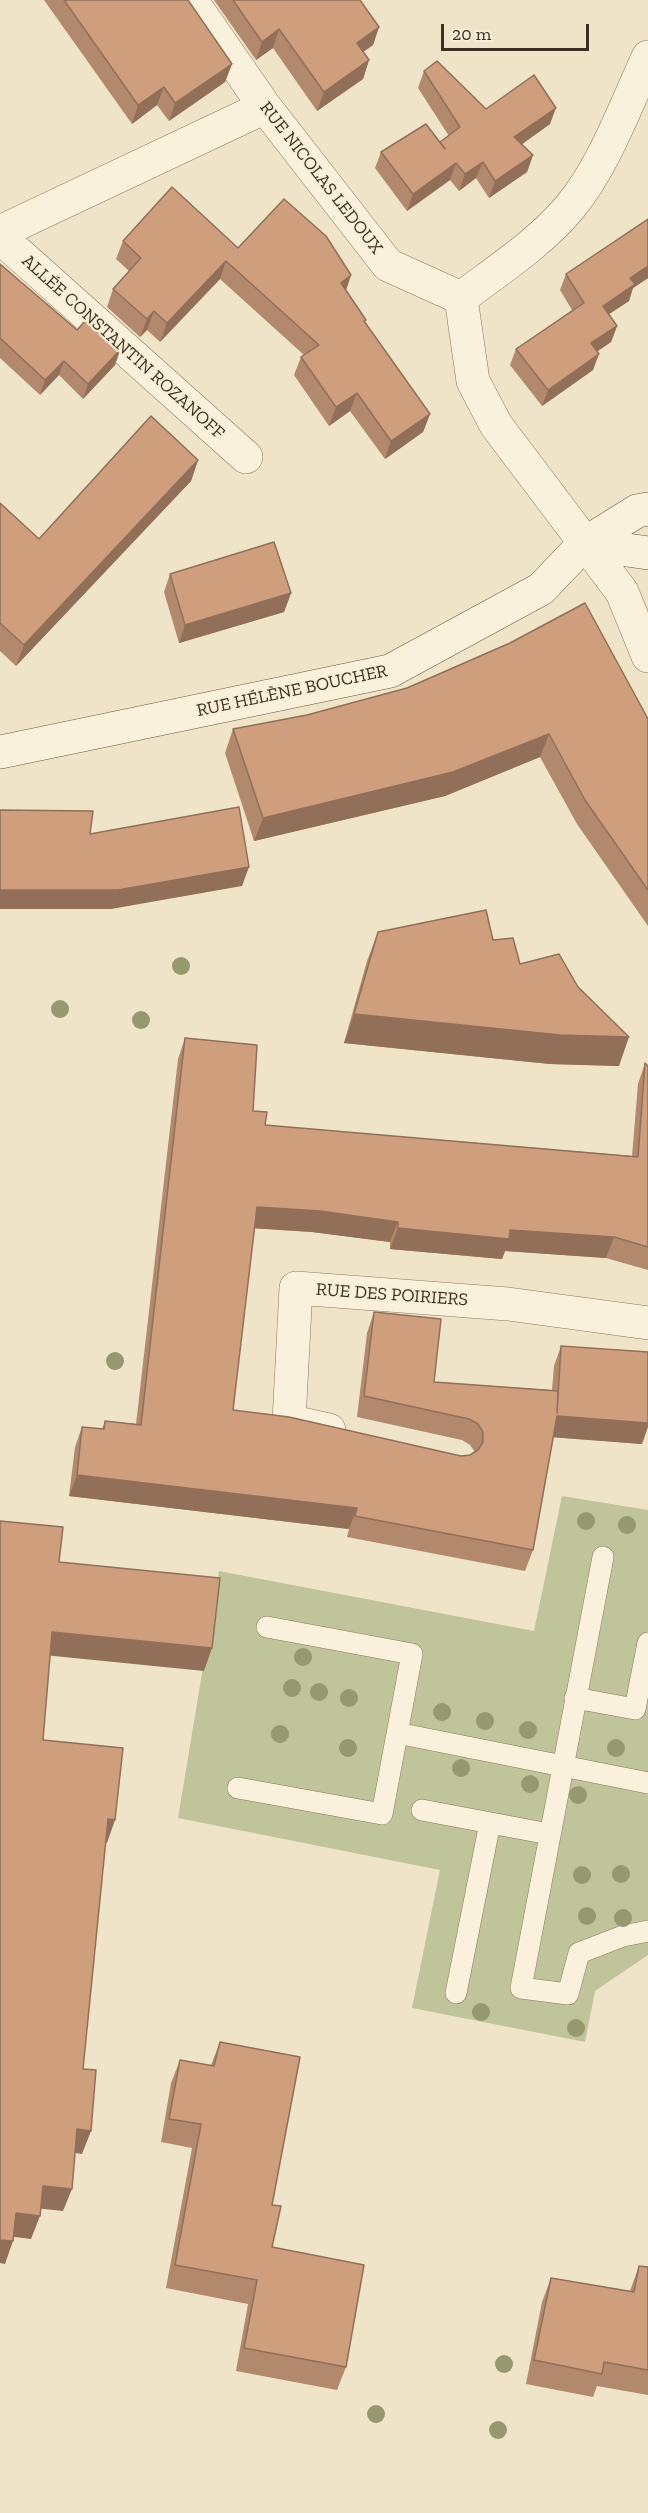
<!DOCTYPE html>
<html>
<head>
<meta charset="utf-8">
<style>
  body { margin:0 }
  #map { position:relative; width:648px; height:2513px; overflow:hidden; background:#f0e4c8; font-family:"Zilla Slab",serif }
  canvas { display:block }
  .scale { position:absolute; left:441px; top:24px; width:148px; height:27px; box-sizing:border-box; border:3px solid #3d2e20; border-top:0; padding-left:8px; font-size:18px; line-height:21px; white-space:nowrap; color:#3d2e20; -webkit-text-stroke:4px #f7eed8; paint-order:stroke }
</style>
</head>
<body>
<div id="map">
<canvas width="648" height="2513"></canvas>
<div class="scale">20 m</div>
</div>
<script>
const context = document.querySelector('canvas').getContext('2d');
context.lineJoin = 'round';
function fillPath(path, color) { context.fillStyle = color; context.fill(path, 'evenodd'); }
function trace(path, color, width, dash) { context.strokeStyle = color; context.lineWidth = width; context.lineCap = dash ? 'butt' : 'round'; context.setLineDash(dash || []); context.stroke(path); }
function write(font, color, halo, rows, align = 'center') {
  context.font = font + ' "Zilla Slab",serif'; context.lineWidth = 4.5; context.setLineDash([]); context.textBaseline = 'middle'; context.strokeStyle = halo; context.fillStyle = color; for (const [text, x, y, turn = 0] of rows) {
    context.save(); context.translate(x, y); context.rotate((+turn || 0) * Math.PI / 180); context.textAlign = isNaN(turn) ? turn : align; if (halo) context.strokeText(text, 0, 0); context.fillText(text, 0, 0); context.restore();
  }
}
const cemetery = new Path2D(`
  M562,1496l86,14v445l-53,36 -10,51 -173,-34 28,-138 -262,-52 41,-247 315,60z`);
const lane = new Path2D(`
  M603,1557l-82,431 47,6 11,-41 44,-17 25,-5
  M575,1698l60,11 13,-66
  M397,1733l251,50
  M238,1788l144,26 30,-160 -145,-27
  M422,1810l127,24
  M456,1993l34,-170`);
const street = new Path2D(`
  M191,0l74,107 123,158 73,33 12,83 23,44 126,167 26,64
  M0,232l265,-125
  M0,237l246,220
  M461,298c37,-28 79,-55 109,-91 34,-41 56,-102 78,-150
  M329,1430l-40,-9 7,-133 212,16 140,19`);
const secondary = new Path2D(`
  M584,544l64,9
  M0,752l390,-81 151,-82 43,-45 53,-33 11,-2`);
const trees = [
  [181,966],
  [60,1009],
  [141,1020],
  [115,1361],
  [586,1521],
  [627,1525],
  [303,1657],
  [292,1688],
  [319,1692],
  [349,1698],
  [442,1712],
  [485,1721],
  [528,1730],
  [280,1734],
  [348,1748],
  [616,1748],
  [461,1768],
  [530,1784],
  [578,1795],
  [621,1874],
  [582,1875],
  [587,1916],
  [623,1918],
  [481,2012],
  [576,2028],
  [504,2364],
  [376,2414],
  [498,2430]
];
const wall = new Path2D(`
  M44,0h144l44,64 -7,18 -56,39 -12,-16 -25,19z
  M214,0h146l19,27 -6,18 -10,7 6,8 -6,19 -46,32 -44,-63 -17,12z
  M424,71l62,38 64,15 -28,20 11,11 -6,17 -38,26 -13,-20 -17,13 -9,-11 -43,31 -32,-43 6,-16 59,-10 9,-6 -31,-48z
  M648,219v59l-15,10 -4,13 -20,13 8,12 -6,16 -14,9 -4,19 -51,36 -32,-41 6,-16 56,-39 -12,-20 6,-16z
  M123,241l115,7 113,27 -5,15 19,33 65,91 -7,18 -38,27 -35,-48 -21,15 -35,-51 7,-18 3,-2 -84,-76 -60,63 -13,-12 -7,7 -33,-30 6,-18 16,-18 -13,-12z
  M0,264l77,66 43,20 -5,15 -32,34 -24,-24 -19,20 -40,-37z
  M198,460l-7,21 -175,185 -16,-15v-148l39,36z
  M170,574l121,19 -7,19 -105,31 -15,-51z
  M648,719v207l-71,-102 -37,-67 -95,39 -191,45 -29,-88 8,-24z
  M378,932l115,8 27,24 99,102 -69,-2 -206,-21 23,-82z
  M185,1038l80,87 367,31 6,-72 7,-21 3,3v204l-42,-12 -101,-7 -3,8 -112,-10v-7l-78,-10 -58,-4 -21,182 228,46 9,-1 5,-3 -5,-7 -8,-5 -105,-23 10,-84 7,-21 60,70 118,8 2,-24 7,-20 81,98 -89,-7 -20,113 -8,21 -178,-34 2,-8 -280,-33 6,-49 7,-20 20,2 3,-8 31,3 42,-365z
  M220,2042l52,163v42l74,120 -9,23 -101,-19 12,-67 -82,-16 26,-140 -31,-6 10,-59 9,-23 31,5z
  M639,2266l9,1v128l-51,-9 -4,11 -67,-13 16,-82 9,-24 79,13z`);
const shadedWall = new Path2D(`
  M379,27l-6,18 -23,16 7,-18z
  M279,29l-6,19 -17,12 6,-18z
  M369,60l-6,19 -46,32 7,-19z
  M232,64l-7,18 -56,39 6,-18z
  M164,87l-7,18 -25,19 6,-19z
  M556,108l-6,16 -42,30 6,-17z
  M533,155l-6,17 -38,26 6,-17z
  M483,162l-7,16 -17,13 6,-17z
  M456,163l-6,17 -43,31 6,-17z
  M226,261l-6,18 -60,63 7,-19z
  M648,266v12l-15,10 -4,13 -32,21 6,-16 27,-28z
  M351,275l-6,18 -4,-10z
  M154,311l-7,19 -7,7 7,-18z
  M617,326l-6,16 -26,18 6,-17z
  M120,350l-5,15 -32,34 5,-15z
  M599,354l-6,16 -51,36 6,-16z
  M64,361l-5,14 -19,20 5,-15z
  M357,393l-7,18 -21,15 7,-19z
  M430,414l-7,18 -38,27 6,-18z
  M198,460l-7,21 -175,185 8,-21z
  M291,593l-7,19 -105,31 6,-18z
  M549,734l-9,23 -95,39 -191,45 9,-23z
  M249,867l-7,19 -131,23h-111v-19z
  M354,1014l275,23 -10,29 -69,-2 -206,-21z
  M257,1207l63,4 78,11 -8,20 -78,-10 -63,-4z
  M398,1228l112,2 104,7 -8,21 -101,-7 -3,8 -112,-10z
  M557,1416l91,7v4l-6,17 -93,-7z
  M77,1475l280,33 -8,21 -280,-33z
  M52,1632l160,16 -8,23 -160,-16z
  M108,1819l7,1 -8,23 -7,-1z
  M77,2129l14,2 -9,23 -13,-2z
  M43,2186l29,3 -9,22 -28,-3z
  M16,2213l24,3 -9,23 -24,-3z
  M0,2240l13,1 -8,23 -5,-1z`);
const building = new Path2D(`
  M64,0h124l44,64 -57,39 -11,-16 -26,18z
  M233,0h127l19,27 -22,16 12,17 -45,32 -45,-63 -17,13z
  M437,61l49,48 48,-34 22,33 -42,29 19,18 -38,26 -12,-19 -18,12 -9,-11 -43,31 -32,-42 45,-28 19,25 -5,-7 20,-15 -36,-56z
  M172,187l66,61 46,-49 42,37 25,39 -10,8 25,37 -2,1 66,93 -39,27 -34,-48 -21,14 -35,-50 18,-12 -93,-84 -59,62 -13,-12 -7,8 -34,-30 28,-31 -18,-17z
  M648,219v47l-18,12 5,6 -32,22 14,20 -26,17 8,11 -51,36 -32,-41 68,-46 -18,-29z
  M0,264l77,66 9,-10 34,30 -32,34 -24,-23 -19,19 -45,-42z
  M151,416l47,44 -174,185 -24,-22v-120l39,36z
  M274,542l17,51 -106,32 -15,-51z
  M585,603l63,116v171l-63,-90 -36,-66 -96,38 -190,46 -30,-89 74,-14 100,-27 103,-45z
  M239,807l10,60 -131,23h-118v-80l93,1 -3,23z
  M486,910l7,30 20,-2 7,26 39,-10 19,33 51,50 -69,-2 -206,-21 24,-82z
  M185,1038l72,7 -4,66 14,1 -2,13 373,32 7,-94 3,3v181l-34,-10 -104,-7 -1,9 -111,-11v-6l-78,-11 -63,-4 -24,203 56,7 172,39 9,-1 8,-5 5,-8v-10l-5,-8 -9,-5 -105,-23 10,-84 67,7 -7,63 124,9 -1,22 4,-67 87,6v71l-91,-7 -24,134 -178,-34 2,-8 -280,-33 5,-48 22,2 1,-8 36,4z
  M0,1521l63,6 -4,35 161,16 -8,70 -160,-16 -9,108 80,8 -8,72 -7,-1 -25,250 13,1 -5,61 -14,-2 -5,60 -29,-3 -3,30 -24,-3 -3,28 -13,-1z
  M220,2042l80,15 -28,148 9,1 -9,41 92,18 -18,102 -102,-19 13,-68 -82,-15 26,-141 -32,-5 11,-59 34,6z
  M639,2266l9,1v103l-44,-8 -2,12 -68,-14 17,-82 83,14z`);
const streetNames = [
  ["RUE NICOLAS LEDOUX",321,178,52],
  ["ALLÉE CONSTANTIN ROZANOFF",123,347,42],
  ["RUE HÉLÈNE BOUCHER",292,691,-12],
  ["RUE DES POIRIERS",392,1295,4]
];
fillPath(cemetery, '#bfc49a');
trace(lane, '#8d765c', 22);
trace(street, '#8d765c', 34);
trace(secondary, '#6f573f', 34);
trace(lane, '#faf1dc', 21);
trace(street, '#faf1dc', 33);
trace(secondary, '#faf1dc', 33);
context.fillStyle = '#96986f';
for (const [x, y] of trees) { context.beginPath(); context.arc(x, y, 9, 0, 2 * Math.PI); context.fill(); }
fillPath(wall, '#b2896c');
fillPath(shadedWall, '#916f58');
fillPath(building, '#cf9f7d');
trace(building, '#916f58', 1.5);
write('18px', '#3d2e20', '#f7eed8', streetNames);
</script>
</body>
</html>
